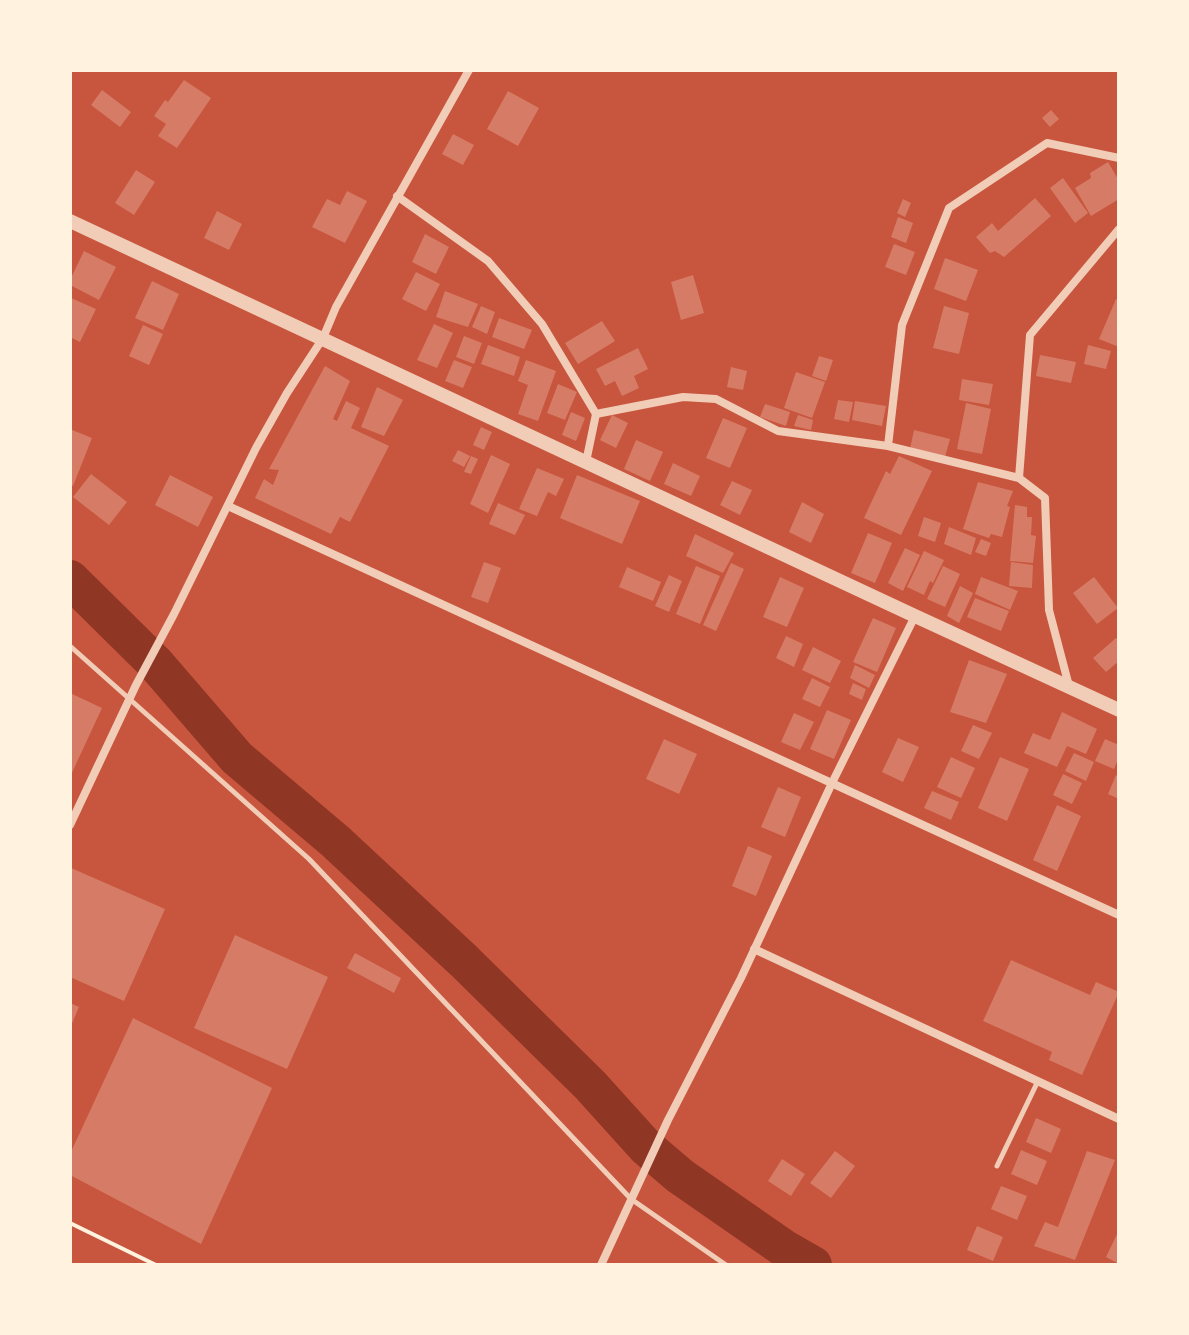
<!DOCTYPE html>
<html>
<head>
<meta charset="utf-8">
<style>
  body { margin:0 }
  #map { position:relative; width:1189px; height:1335px; overflow:hidden; background:#c8553d; font-family:Quicksand,sans-serif }
  canvas { display:block }
  .frame { position:absolute; inset:0; border:72px solid #fff3e0; pointer-events:none }
</style>
</head>
<body>
<div id="map">
<canvas width="1189" height="1335"></canvas>
<div class="frame"></div>
</div>
<script>
const context = document.querySelector('canvas').getContext('2d');
context.lineJoin = 'round';
function trace(path, color, width, dash) { context.strokeStyle = color; context.lineWidth = width; context.lineCap = dash ? 'butt' : 'round'; context.setLineDash(dash || []); context.stroke(path); }
function fillPath(path, color) { context.fillStyle = color; context.fill(path, 'evenodd'); }
const river = new Path2D(`
  M70,579l85,84 82,95 98,83 129,120 126,124 56,62 34,29 105,73 28,16`);
const building = new Path2D(`
  M184,80l27,18 -34,50 -19,-12 8,-12 -12,-8 11,-16 3,2z
  M102,90l29,22 -11,15 -29,-22z
  M508,91l31,17 -21,38 -31,-17z
  M1051,110l8,9 -9,8 -8,-9z
  M453,134l21,11 -11,20 -21,-11z
  M1108,162l11,19v18l-28,17 -16,-28 16,-10 -1,-5z
  M136,170l19,12 -21,33 -19,-12z
  M1063,178l25,35 -13,10 -25,-35z
  M347,191l20,10 -22,42 -33,-16 15,-28 13,6z
  M1035,198l16,18 -47,41 -9,-6 -5,2 -14,-16 16,-14 6,8z
  M903,199l8,4 -6,14 -8,-4z
  M217,211l25,13 -13,26 -25,-12z
  M898,217l15,6 -7,20 -15,-6z
  M425,234l24,13 -13,27 -24,-12z
  M894,244l21,8 -9,23 -21,-8z
  M84,251l32,16 -17,33 -29,-15v-5z
  M945,258l33,12 -12,31 -32,-12z
  M416,272l24,12 -14,27 -24,-12z
  M693,275l11,38 -23,7 -10,-38z
  M152,281l27,13 -16,36 -28,-12z
  M445,291l33,13 -10,23 -32,-10z
  M71,298l25,11 -16,33 -10,-5z
  M1116,299l3,1v47l-20,-8z
  M481,306l14,6 -8,22 -15,-7z
  M944,306l25,7 -10,41 -26,-6z
  M499,318l33,12 -8,19 -32,-12z
  M602,321l13,20 -37,23 -13,-21z
  M434,324l19,9 -16,35 -20,-8z
  M143,325l20,9 -14,31 -20,-9z
  M464,336l18,7 -8,21 -18,-7z
  M488,345l32,12 -6,19 -33,-12z
  M1088,345l23,6 -5,18 -22,-5z
  M638,348l10,21 -14,7 5,12 -17,8 -7,-15 -10,5 -9,-17z
  M1040,355l36,7 -5,21 -35,-7z
  M819,356l14,4 -7,21 -14,-5z
  M454,360l18,7 -9,21 -18,-7z
  M526,360l30,11 -18,50 -20,-7 10,-29 -10,-4z
  M325,366l25,15 -17,38 4,2 9,-20 14,7 -9,20 38,18 -39,76 -10,-5 -9,17 -76,-36 9,-19 9,6 6,-15 -10,-1z
  M731,367l16,4 -4,19 -16,-3z
  M796,372l29,10 -13,36 -28,-10z
  M962,379l31,5 -4,21 -30,-5z
  M558,384l19,8 -12,28 -18,-7z
  M377,387l26,13 -19,36 -23,-9z
  M838,400l15,2 -4,20 -15,-3z
  M855,401l31,5 -4,20 -30,-6z
  M966,403l25,6 -9,45 -25,-5z
  M765,404l25,8 -4,14 -26,-9z
  M571,412l14,6 -9,23 -14,-6z
  M612,415l16,8 -12,25 -16,-8z
  M798,415l15,5 -2,10 -17,-4z
  M723,418l24,10 -17,40 -24,-10z
  M481,427l11,5 -8,18 -11,-5z
  M70,429l22,9 -19,48 -3,-2z
  M914,430l36,9 -5,18 -35,-8z
  M636,440l27,12 -13,29 -26,-12z
  M458,450l12,6 -6,11 -12,-6z
  M491,455l19,9 -22,49 -18,-9z
  M471,456l7,3 -7,15 -7,-2z
  M899,456l33,15 -31,64 -37,-17 22,-47 4,3z
  M673,463l27,13 -9,20 -27,-12z
  M537,468l27,11 -8,17 -8,-4 -11,24 -18,-7z
  M91,474l36,28 -18,23 -36,-28z
  M170,475l43,22 -15,30 -43,-22z
  M577,475l63,26 -18,43 -62,-26z
  M732,481l20,9 -12,25 -20,-10z
  M978,482l35,9 -6,15 3,1 -8,30 -11,-3 -2,4 -26,-9z
  M802,502l22,12 -13,29 -22,-11z
  M498,503l27,12 -10,20 -26,-11z
  M1015,505l12,2v10h5l-1,18 5,1 -3,27 -23,-2z
  M924,517l17,6 -6,19 -17,-6z
  M949,527l27,11 -5,17 -27,-11z
  M868,533l24,10 -17,40 -24,-10z
  M695,534l39,19 -11,20 -37,-17z
  M981,539l10,4 -5,13 -11,-4z
  M905,548l15,7 -17,36 -15,-8z
  M924,551l20,9 -11,23 -3,-2 -6,14 -17,-8z
  M484,562l17,6 -13,35 -17,-6z
  M1011,562l22,3 -1,23 -23,-2z
  M731,563l13,6 -28,62 -13,-6z
  M696,566l24,10 -20,48 -24,-10z
  M943,566l17,8 -15,33 -18,-8z
  M627,567l34,15 -8,19 -34,-14z
  M669,575l13,6 -13,31 -14,-6z
  M780,577l24,11 -17,39 -24,-10z
  M981,577l37,14 -8,19 -35,-16z
  M1094,577l24,31 -21,16 -24,-31z
  M960,586l13,7 -14,30 -12,-7z
  M975,598l34,13 -8,20 -34,-14z
  M873,618l23,10 -19,44 -24,-10z
  M786,636l17,8 -9,23 -18,-9z
  M1116,638l3,3v20l-13,11 -13,-14z
  M813,647l28,14 -11,22 -28,-13z
  M969,660l38,14 -21,49 -36,-11z
  M855,665l20,10 -6,13 -19,-10z
  M812,678l18,9 -10,20 -18,-8z
  M853,683l13,6 -4,11 -13,-6z
  M70,693l32,15 -32,69z
  M827,710l24,10 -17,39 -24,-10z
  M1062,712l35,17 -11,25 -19,-8 -10,21 -33,-14 9,-20 17,7z
  M794,713l20,9 -14,28 -19,-8z
  M973,725l19,8 -13,26 -18,-8z
  M898,738l21,9 -16,35 -21,-10z
  M664,739l33,15 -18,40 -33,-15z
  M1105,739l14,6v12l-5,12 -19,-8z
  M1074,753l20,9 -8,19 -21,-10z
  M951,757l24,11 -14,30 -24,-11z
  M1000,757l29,12 -22,52 -29,-13z
  M1063,774l19,9 -10,21 -19,-9z
  M1116,775l3,2v22l-11,-5z
  M778,787l23,10 -16,40 -24,-10z
  M932,791l27,11 -8,18 -27,-12z
  M1057,805l24,11 -24,55 -24,-11z
  M748,846l24,10 -16,40 -24,-10z
  M71,868l94,41 -41,92 -54,-24v-106z
  M235,935l93,42 -41,92 -93,-41z
  M355,953l46,25 -7,15 -47,-25z
  M1011,960l79,35 6,-13 23,10 -37,83 -33,-15 3,-8 -69,-31z
  M70,1003l9,4 -9,21z
  M133,1018l139,70 -71,156 -131,-69v-21z
  M1036,1118l25,11 -10,24 -25,-11z
  M1021,1150l26,11 -10,24 -26,-11z
  M835,1151l20,15 -24,32 -21,-15z
  M1087,1151l28,9 -40,100 -41,-14 11,-24 13,5z
  M782,1159l23,15 -14,22 -23,-15z
  M1001,1186l26,10 -10,24 -26,-11z
  M977,1226l26,11 -10,24 -26,-11z
  M1119,1230v34l-13,-7z`);
const path = new Path2D(`
  M70,1223l86,42`);
const service = new Path2D(`
  M70,646l239,213 322,340 95,66
  M997,1166l41,-85`);
const minor = new Path2D(`
  M397,196l91,65 54,63 54,90 87,-17 33,2 62,32 110,15 14,-121 47,-117 98,-65 72,15
  M888,446l131,32
  M586,462l10,-48
  M228,506l891,409
  M1069,686l-20,-76 -4,-112 -26,-20 11,-143 89,-106
  M70,825l66,-140 38,-71 82,-166 31,-55 36,-55 13,-31 133,-237
  M754,949l365,170
  M601,1265l67,-145 73,-142 91,-195 83,-167`);
const tertiary = new Path2D(`
  M70,221l845,395 204,94`);
trace(river, '#8f3625', 38);
fillPath(building, '#d67c66');
trace(path, '#fff3e0', 4);
trace(service, '#f1ccb7', 5);
trace(minor, '#f1ccb7', 8);
trace(tertiary, '#f1ccb7', 14);
</script>
</body>
</html>
